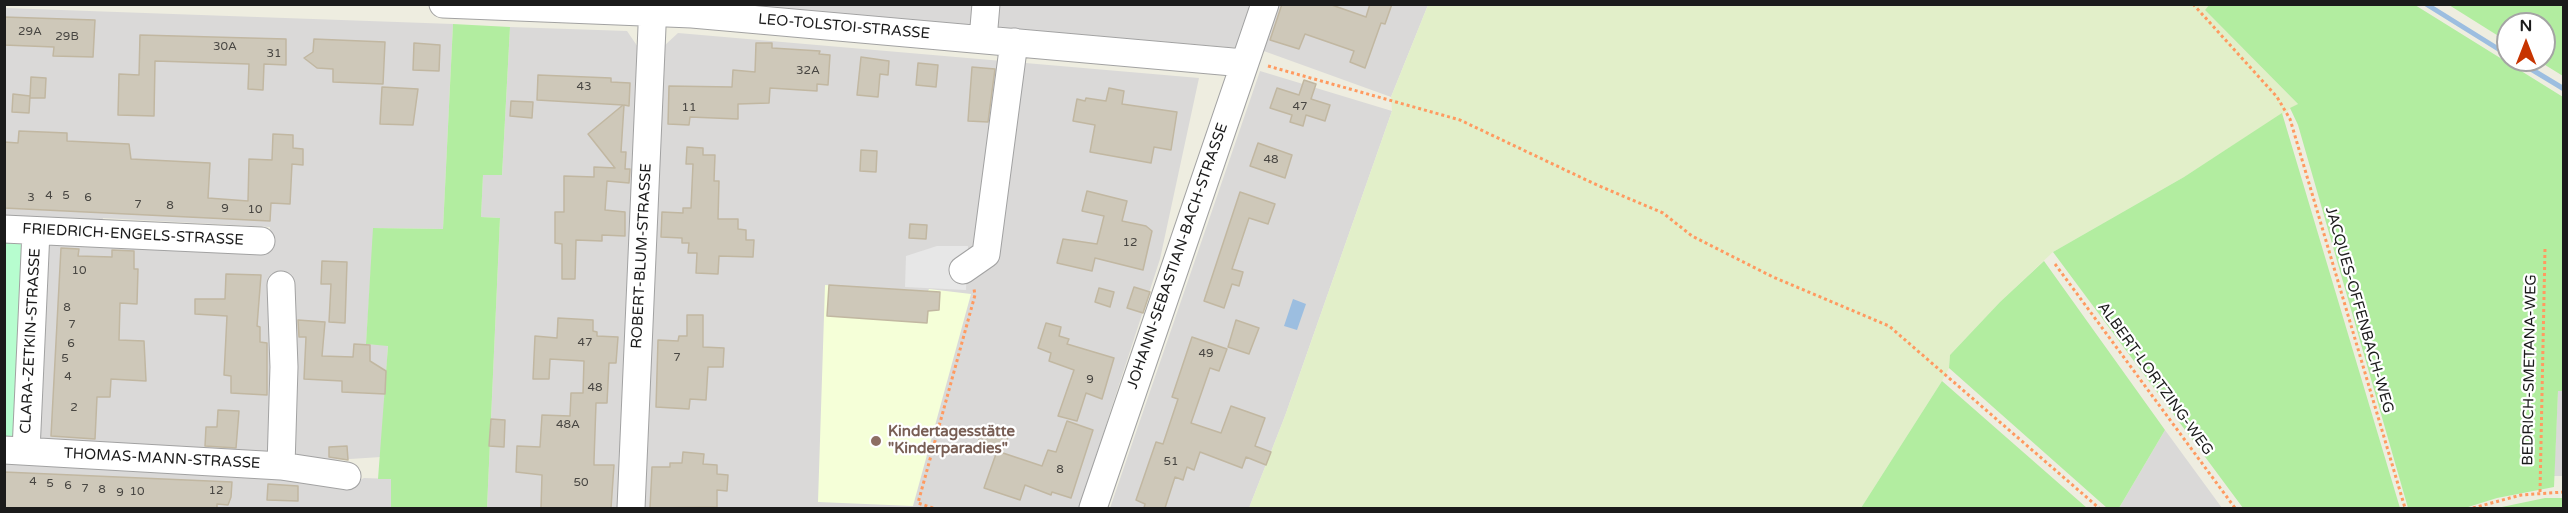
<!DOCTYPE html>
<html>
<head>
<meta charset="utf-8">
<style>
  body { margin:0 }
  #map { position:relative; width:2568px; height:513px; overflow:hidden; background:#eeede0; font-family:"Varela Round",sans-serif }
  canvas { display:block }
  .frame { position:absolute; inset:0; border:6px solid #1b1b1b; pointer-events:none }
  .north { position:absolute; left:2496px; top:12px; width:60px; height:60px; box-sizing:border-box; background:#fff; border:2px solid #a4a4a4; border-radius:50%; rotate:0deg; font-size:16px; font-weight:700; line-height:24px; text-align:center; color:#1b1b1b }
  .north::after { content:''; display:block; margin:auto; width:21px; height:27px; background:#c73400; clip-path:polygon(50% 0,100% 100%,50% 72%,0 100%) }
</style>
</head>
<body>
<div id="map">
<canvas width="2568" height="513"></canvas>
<div class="frame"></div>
<div class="north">N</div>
</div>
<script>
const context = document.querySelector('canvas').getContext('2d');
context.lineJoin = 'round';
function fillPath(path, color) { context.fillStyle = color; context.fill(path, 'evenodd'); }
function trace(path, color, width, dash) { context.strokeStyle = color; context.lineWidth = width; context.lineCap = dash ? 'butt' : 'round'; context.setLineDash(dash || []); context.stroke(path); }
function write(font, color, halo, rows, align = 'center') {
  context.font = font + ' "Varela Round",sans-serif'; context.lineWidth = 4.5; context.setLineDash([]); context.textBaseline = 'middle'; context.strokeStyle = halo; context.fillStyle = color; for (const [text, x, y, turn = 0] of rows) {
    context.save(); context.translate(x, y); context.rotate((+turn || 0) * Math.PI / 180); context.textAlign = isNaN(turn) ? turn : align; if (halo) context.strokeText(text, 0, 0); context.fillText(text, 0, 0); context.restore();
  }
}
const residential = new Path2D(`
  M742,5h233l-1,20z
  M995,5h258l-15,43 -245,-21z
  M1277,5h151l-37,92 -130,-47z
  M5,8l448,16 -10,205 -69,-1 -8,116 22,1 -7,112 -93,6 -18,-8 -238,-11 9,-204 228,11 1,-24 -167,-9 -1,6 -97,-5z
  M510,27l117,4 13,19 -20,458h-133l13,-290 -19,-1 2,-43 19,1z
  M678,33l521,45 -39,181 -81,249h-437l22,-462z
  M1260,71l132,40 -107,305 -36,92h-139z
  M2558,391h5v85h-9z
  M2165,430l57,78h-103z
  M5,460l351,22 8,-4 28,1 -1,29h-386z`);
const education = new Path2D(`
  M825,285l103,6 1,-2 42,5 -58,212 -95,-4z`);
const farmland = new Path2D(`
  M1428,5h782l-5,5 93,94 -114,73 -131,75 -53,50 -50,53 -1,13 -7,13 -81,127h-612l36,-92 107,-305 -1,-14z`);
const grass = new Path2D(`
  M2210,4l205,1 148,92 1,294h-6l-4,96 -57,11 -32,10h-57l-110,-383 -8,-17 8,-4 -93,-94z
  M2449,5h114v71l-26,-16h7v-36h-36v18z
  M453,24l57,3 -8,148h-19l-2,42 19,1 -13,290h-96v-29h-13l10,-133 -22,-2 7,-116 70,1z
  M2282,113l118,395h-157l-190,-256 131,-75z
  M2044,261l121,169 -46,78h-12l-158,-140 1,-13 50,-53z
  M1942,381l145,127h-226z
  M2545,498h18v10h-66z`);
const park = new Path2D(`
  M4,235l21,4 -4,196 -17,6z`);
const parking = new Path2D(`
  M937,246h31l-2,44 -61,-3 1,-31z`);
const water = new Path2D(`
  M1293,299l13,5 -9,26 -13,-4z`);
const stream = new Path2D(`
  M2426,4l82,51
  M2516,60l48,29`);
const building = new Path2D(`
  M1282,4h47l37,13 4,-13h22l-7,20 -4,-1 -16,45 -15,-6 4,-11 -49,-17 -6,15 -29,-9z
  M4,17l91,3 -2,37 -40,-1 1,-9 -50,-2z
  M140,35l146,4v26l-22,-1 -1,26 -15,-1 1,-25 -94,-3 -1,55 -36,-1 1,-41 20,1z
  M314,39l71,3 -2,42 -50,-2v-13l-16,-1 -13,-10 9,-6z
  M414,43l26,2 -1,26 -26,-1z
  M756,43h16v5l48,3 -1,3 11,1 -2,30 -11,-1v7l-47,-3 -1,15 -31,1v15l-48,-2 -1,8 -21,-1 1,-38 63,1 1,-17 22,2z
  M861,57l28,4 -1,14 -8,-1 -2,23 -21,-2z
  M918,63l20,2 -2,22 -20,-2z
  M972,67l23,2 -7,53 -20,-1z
  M538,75l73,3v4l19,1 -1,23 -5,-1 -3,47h5l-1,17h5l-1,14 -22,-2 -2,29 20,2v24l-23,-1v6l-26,-1 -1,39h-13v-35l-7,-1v-31h9v-36l30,1v-10l21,1 -27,-34 35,-29 -86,-5z
  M31,77l15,1 -1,20h-15z
  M1304,80l12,4 -5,15 19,6 -5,16 -19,-6 -3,11 -13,-4 2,-7 -22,-7 7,-20 22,7z
  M382,87l36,2 -5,36 -33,-1z
  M1109,88l15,3 -2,13 55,8 -6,38 -17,-3 -3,16 -61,-11 5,-27 -22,-4 4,-22 8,2 1,-3 20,3z
  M13,94l17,2 -1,17 -17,-1z
  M511,101l22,1 -1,16 -22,-2z
  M19,131l48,2v8l62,3 2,15 79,4 -2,35 40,3 1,-42 23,1 1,-26 20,1v13l10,1v16l-11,-1 -2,40 -19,-1 -1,18 -266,-13v-66l14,1z
  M1258,143l34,12 -7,23 -35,-12z
  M687,147l16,1v7h12l-1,26h5l-1,38h20v10l8,1v10h8l-1,17 -34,-1 -1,18 -22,-1 1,-20h-9l1,-10h-7v-5l-21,-1 1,-25 21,1v-5h8l2,-44h-7z
  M861,150l16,1 -1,21 -16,-1z
  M1087,191l40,10 -5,20 24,5 6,5 -9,39 -48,-12 -3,13 -35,-8 6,-24 34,5 7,-28 -22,-5z
  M1240,192l35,12 -7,20 -19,-6 -17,51 11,3 -4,14 -7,-2 -8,24 -20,-7z
  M910,224l17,1 -1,14 -17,-1z
  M61,248l18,1 -1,7 34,1v-7l22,1v18h4l-1,35 -17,-1 -1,37 25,1 2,40 -35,-2 -1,18h-13l-2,42 -44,-3z
  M322,261l25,1 -2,61 -16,-1 2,-38h-10z
  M226,274l35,1 -4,51 3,1v15l7,1v52l-36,-2v-17l-7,-1 3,-59 -32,-2v-15h30z
  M829,285l111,7 -1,18 -11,1 -1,12 -100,-7z
  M1134,287l16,5 -7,21 -16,-5z
  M1099,288l15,4 -4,15 -15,-5z
  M687,315h16v32l21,1 -1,19h-15l-2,33 -16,-1 -1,10 -33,-2 2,-67 20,1 1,-5h8z
  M558,318l35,2v11l4,1v4l21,1 -2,26h-7l-2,40h-11l-2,57v5h20l-3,43h-70l1,-33 -26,-3 1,-26 23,1 2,-32 28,1 1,-23h12l1,-32 -34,-2 -1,20h-16l2,-43 22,2z
  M298,320l27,2 -3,34 31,1 1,-13 16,1v16l16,10 -1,23 -43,-2v-11l-38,-2 2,-42h-7z
  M1236,320l23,8 -10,26 -21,-7z
  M1046,323l15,4 -2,9 10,3 -2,5 47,14 -12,41 -16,-6 -9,28 -19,-5 16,-46 -25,-9 2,-8 -13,-5z
  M1192,337l35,12 -8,22 -9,-3 -19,55 30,10 10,-27 34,12 -10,28 16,6 -5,13 -20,-8 -4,11 -42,-16 -6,18 -7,-3 -4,13 -8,-3 -10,31h-21l1,-4 -9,-4 20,-58 7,2 15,-45 -6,-2z
  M218,410l21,1 -3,37 -31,-2 1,-19h11z
  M491,419l14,1 -1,27 -15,-1z
  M1067,421l26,9 -22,68 -19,-6 -1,3 -26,-10 -5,15 -36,-12 13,-37 45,15 6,-16 8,2z
  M983,428l25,9 -5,13 -25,-8z
  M347,446l1,14 -19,-3v-10z
  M683,452l21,2 -1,10 14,1v9l11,1 -1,16 -10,-1v17l-67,1 2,-41h18v-4h12z
  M4,472l228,10 -1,15 -3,8 -11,-1v4h-213z
  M268,484l30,2v15l-31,-1z`);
const path = new Path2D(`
  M2193,4l84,93 13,22 115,389
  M1268,66l192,54 137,65 66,28 29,23 81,41 116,49 210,182
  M2055,264l180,244
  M2540,492l5,-244
  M933,508l-15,-5 57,-208 -1,-6
  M2473,508l48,-13 43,-3`);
const minor = new Path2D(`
  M443,4l249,10 552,49
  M983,39l3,-35
  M4,229l257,12
  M963,270l23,-16 28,-212
  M4,450l277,16 3,-99 -3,-82
  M26,451l10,-220
  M281,466l66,10
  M631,508l22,-504
  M1093,508l172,-504`);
const markers = [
  [876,441,6,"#8d6e63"]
];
const numberNames = [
  ["29A",30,32],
  ["29B",67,37],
  ["30A",225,47],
  ["31",274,54],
  ["32A",808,71],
  ["43",584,87],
  ["47",1300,107],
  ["11",689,108],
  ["48",1271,160],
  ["4",49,196],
  ["5",66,196],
  ["3",31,198],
  ["6",88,198],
  ["7",138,205],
  ["8",170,206],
  ["9",225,209],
  ["10",255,210],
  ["12",1130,243],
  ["10",79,271],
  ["8",67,308],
  ["7",72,325],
  ["47",585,343],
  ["6",71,344],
  ["49",1206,354],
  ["7",677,358],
  ["5",65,359],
  ["4",68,377],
  ["9",1090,380],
  ["48",595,388],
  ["2",74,408],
  ["48A",568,425],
  ["51",1171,462],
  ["8",1060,470],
  ["4",33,482],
  ["50",581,483],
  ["5",50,484],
  ["6",68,486],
  ["7",85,489],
  ["8",102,490],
  ["12",216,491],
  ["10",137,492],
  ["9",120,493]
];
const streetNames = [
  ["LEO-TOLSTOI-STRASSE",844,27,5],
  ["FRIEDRICH-ENGELS-STRASSE",133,235,3],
  ["ROBERT-BLUM-STRASSE",642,256,-87],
  ["JOHANN-SEBASTIAN-BACH-STRASSE",1178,256,-71],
  ["JACQUES-OFFENBACH-WEG",2359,310,74],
  ["CLARA-ZETKIN-STRASSE",31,341,-87],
  ["BEDRICH-SMETANA-WEG",2530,370,-89],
  ["ALBERT-LORTZING-WEG",2155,379,54],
  ["THOMAS-MANN-STRASSE",162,459,3]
];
const educationNames = [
  ["Kindertagesstätte",888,432],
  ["\"Kinderparadies\"",888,449]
];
fillPath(residential, '#dad9d8');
fillPath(education, '#f5ffd8');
fillPath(farmland, '#e2efc9');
fillPath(grass, '#b2eda0');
fillPath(park, '#b7fdcf');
fillPath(parking, '#e7e7e7');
fillPath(water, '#9cbee0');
trace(stream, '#9cbee0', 5);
fillPath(building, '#cec8b9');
trace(building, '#c1b7a1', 1.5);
trace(minor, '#a2a2a2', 29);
trace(path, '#ff9a60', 3, [3, 3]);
trace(minor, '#fff', 27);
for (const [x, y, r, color] of markers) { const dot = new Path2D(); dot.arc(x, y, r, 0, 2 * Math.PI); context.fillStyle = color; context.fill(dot); trace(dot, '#fff', 2); }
write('12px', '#484642', null, numberNames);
write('15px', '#1b1b1b', '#fff', streetNames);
write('bold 15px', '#785e54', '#fff', educationNames, 'left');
</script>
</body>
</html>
